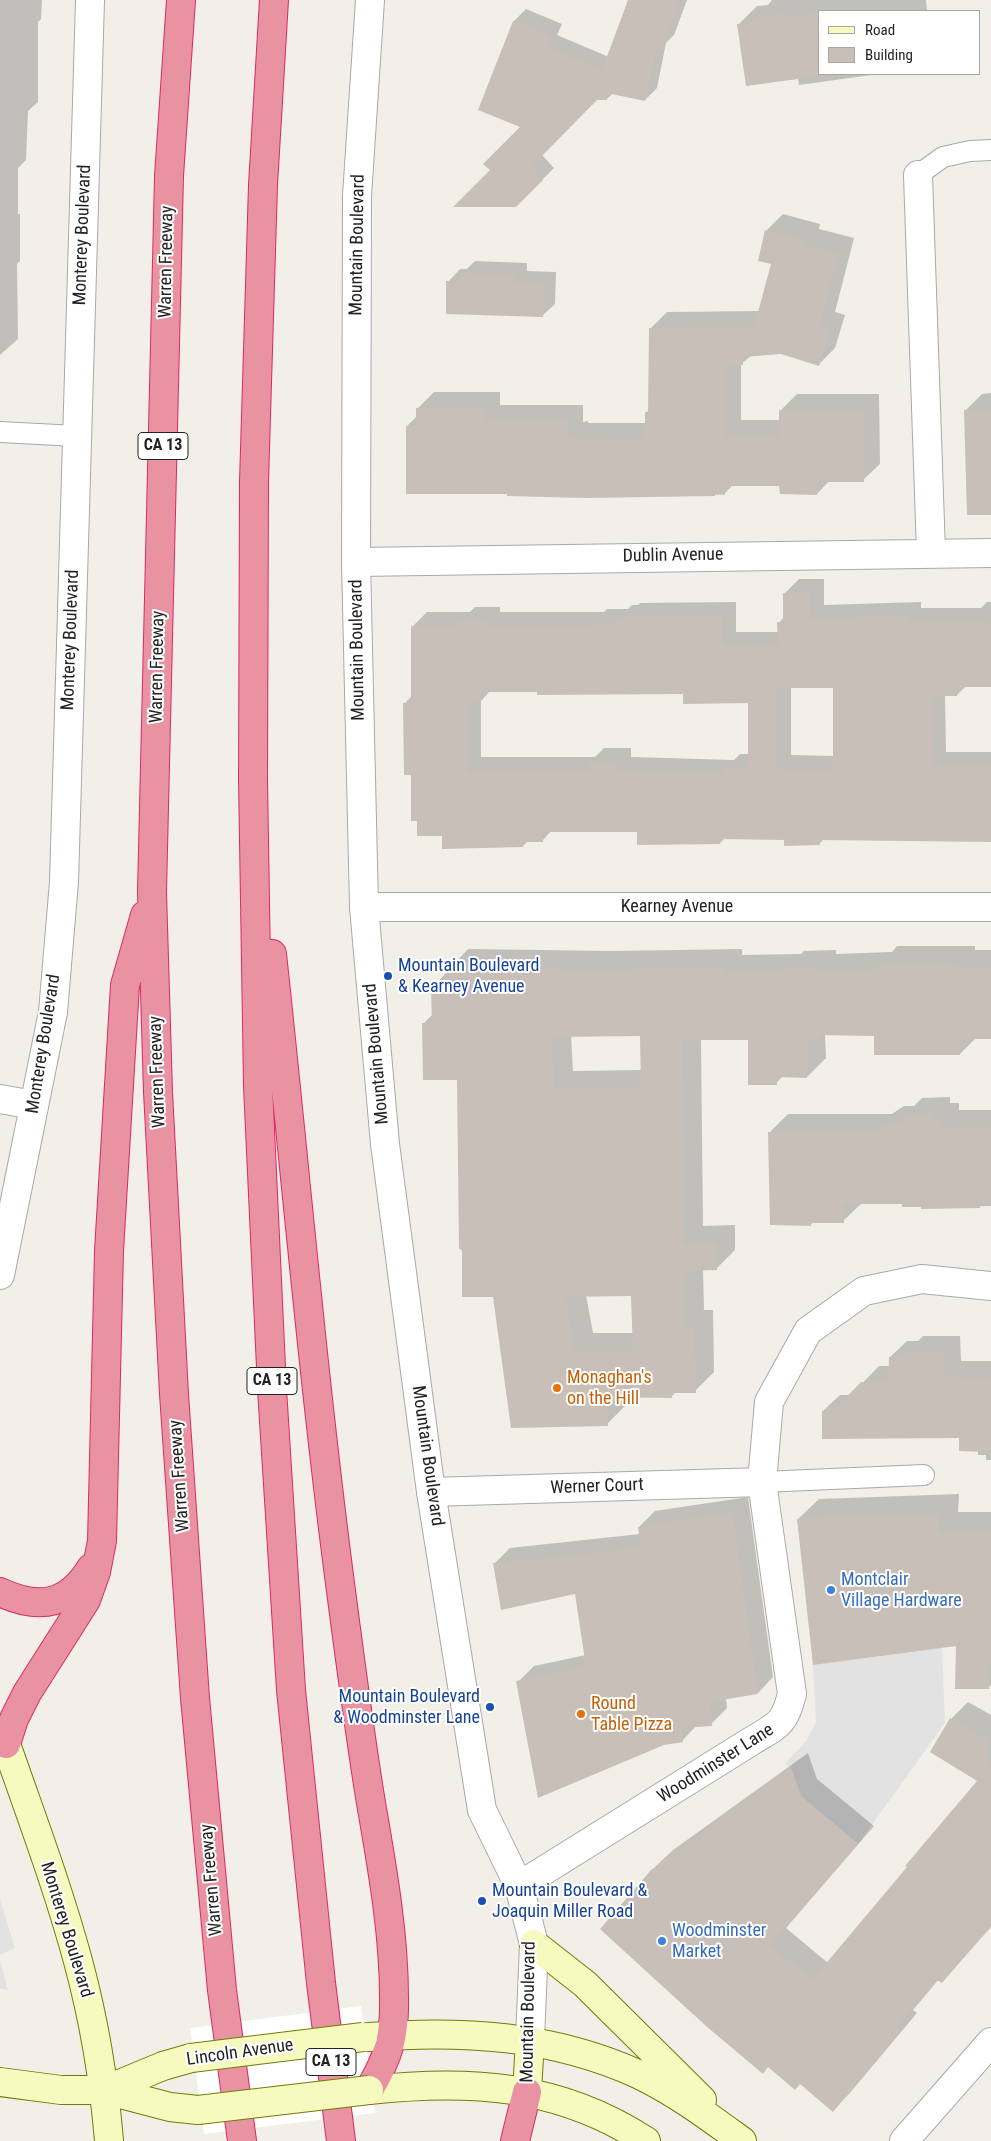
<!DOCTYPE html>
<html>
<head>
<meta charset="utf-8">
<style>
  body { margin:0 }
  #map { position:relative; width:991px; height:2141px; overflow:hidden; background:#f2efe9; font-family:"Roboto Condensed",sans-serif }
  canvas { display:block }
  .legend { position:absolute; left:818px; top:10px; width:162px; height:65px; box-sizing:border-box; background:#fff; border:1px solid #a7a7a7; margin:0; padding:6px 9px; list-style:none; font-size:15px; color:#222 }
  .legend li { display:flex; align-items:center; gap:10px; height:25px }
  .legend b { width:25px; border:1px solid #a7a7a7 }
</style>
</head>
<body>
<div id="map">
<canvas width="991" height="2141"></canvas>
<ul class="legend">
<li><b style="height:6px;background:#f7fabf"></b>Road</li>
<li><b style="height:14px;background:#c7bfb8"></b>Building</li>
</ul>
</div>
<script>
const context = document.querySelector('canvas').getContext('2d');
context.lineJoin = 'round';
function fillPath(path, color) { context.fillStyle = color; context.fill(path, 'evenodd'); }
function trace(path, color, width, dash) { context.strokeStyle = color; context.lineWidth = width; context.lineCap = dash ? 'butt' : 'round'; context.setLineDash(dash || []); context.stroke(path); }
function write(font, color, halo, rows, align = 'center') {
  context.font = font + ' "Roboto Condensed",sans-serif'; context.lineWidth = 4; context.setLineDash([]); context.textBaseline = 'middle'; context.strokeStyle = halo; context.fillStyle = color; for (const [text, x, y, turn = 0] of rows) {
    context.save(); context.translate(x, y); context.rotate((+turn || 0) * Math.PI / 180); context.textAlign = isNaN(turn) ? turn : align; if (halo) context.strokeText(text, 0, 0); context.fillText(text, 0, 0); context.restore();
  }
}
const parking = new Path2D(`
  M935,1648h7l3,75 -87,121 -57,-48 -10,-28 -6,-5 22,-23 9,-18 -3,-57z
  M0,1900l15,48 -15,7z
  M0,1960l8,30 -8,-1z`);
const pier = new Path2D(`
  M361,2006l14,107 -171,21 -14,-106z`);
const shadow = new Path2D(`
  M0,0h42l-1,19 -3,3v80l-10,9 -2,49 -8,8v46h2v47l-3,3 1,75 -18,16z
  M629,0h58l-13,35 -8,8 -9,45 -12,12 -32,-7 -6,6h-10l-55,56 12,13 -38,38 -24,-36 30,-43 -42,-18 34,-88 12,-12 36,15 -5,11 52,22z
  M772,0h154l1,11h-107v63h59l-80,11 -1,-7 -59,-54 18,-18 11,-1z
  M783,214l37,10 -1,5 35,9 -19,74 10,3 -10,33 -17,17 -37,-12 -29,2 -11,9v56h40l-1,-9 17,-17h82l1,70 -17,16h-33l-13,14 -36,-9h-48l-8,8 -10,2 -207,-2 -101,-67 11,-11 -1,-6 17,-17h66v13h83v17l5,-1v2h58v-10l4,-4v-80l17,-17 93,-1 12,-48 -6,-32z
  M475,261l52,2v8l29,1 -1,32 -13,12 -94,-34 12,-13h7z
  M991,393v97l-26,-79 17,-17z
  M799,579h25v26l97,-3v6h60l6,-6h4v83l-25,1 -9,9h-12l1,57h45v89l-167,-2 -5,5 -34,-5 -60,-1 -5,5 -82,-13h-86l-9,10 -15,1 -5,5 -80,-11 -25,-15 -14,-116 8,-8v-69l15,-15h43l5,-5h25v5h104l3,-3h21l4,-4h6l2,-2 96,-1v30h43v-9l5,-6v-23zM791,686h43v70l-43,-1zM491,690l193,3 65,9v52h-9l-6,6 -103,-3v-9h-27l-9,9h-114v-56z
  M897,946h78v4h16v87h-14l-17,17 -85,-20h-50l1,24 -19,19 -24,-1 -7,7 -27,-44 -48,-1 2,188 32,-1v25l-19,19h-13l1,41h9l1,62 -19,19 -19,1 -4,4h-45l-1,9 -19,19 -113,-128 -36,-217 -34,-56 9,-9v-27l35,-38 144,2 130,-2v6l59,-1 3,-3 32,-1v4l56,-2zM642,1034v36l-69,1 -2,-36zM586,1295h46l1,38h-40z
  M950,1097v6h9v7h32v96l-69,1v-1l-19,-3h-41l-19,18 -29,1 -3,2 -41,-92 18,-18h104l12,-8h10l8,-8z
  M923,1336h37l1,25h30v99h-5v-5h-8v-5l-18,-13 -137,-26 17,-16h11l28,-29h11v-9l17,-16h11z
  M959,1494l-1,18h33v173l-3,3 -31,-44 -159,-125 21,-20z
  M748,1497l25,180 -15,16 -32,5 1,10 -16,16 -14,1 -15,16 -164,-59 16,-16 52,-11 -10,-63 -82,-28 16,-16 130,-14 -1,-7 16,-16z
  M968,1702l23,13v212l-49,55 -3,-3 -26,31 4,3 -68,81 -17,16 -177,-243 18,-17 135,-97 9,26 57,47 -88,102 42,35 152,-182 -29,-62z`);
const building = new Path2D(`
  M628,0h52l-17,48 -6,-2 -12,55 -38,-8v7h-10l-66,67 12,13 -27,27h-63l37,-37 -7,-6 37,-37 -42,-17 35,-89 38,15 -5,11 56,23z
  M820,13v63l-74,10 -9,-62 16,-2v-4l32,-4v4z
  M765,230l40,11 -2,4 35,9 -19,74 10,3 -10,35 -38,-12 -38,3v8h-18v71h54v-26h84l1,72h-47v13l-37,-1 -1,-8h-54v9l-10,-1v2l-130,2 -78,-2v-2h-101v-68l10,-1v-17h68v13h83v17l5,-1v2l73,1v-28h3l1,-84 105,-1 17,-63 -13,-3z
  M461,273l54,2v8h29l-1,34 -97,-3v-33h15z
  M964,410h27v105h-24z
  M783,593h27v26l97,-3v6l84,1v64h-34v9h-26l1,70h59v76l-171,-2v5l-36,1v-6l-63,-1 -1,5 -83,1v-13h-94v10h-20v5l-81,2v-13h-25v-15h-6v-46h-7l-1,-72h8v-77h48l1,-5h25l1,5h105v-3h25v-4h8v-2l98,-1v30h56l-1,-24h6zM776,688h57v82l-57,-1zM481,692h56v3l146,-1v10l65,-1v65h-24v6l-107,-3v-9h-28v9l-122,1v-69l14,-1z
  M877,965h80v4l34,-1v71h-31v16h-86v-19l-54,-1v4h-13v39l-30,-1v8h-29v-45h-66l2,204h32l1,26 -32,1v58l9,-1 2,65h-24v5l-64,-1v29l-97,2 -18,-131h-31v-47l-3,-1 -2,-169h-34l-1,-57h10l-1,-37h16v-19l145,3 132,-2v5l59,-1v-3h34v3l60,-2zM640,1036l1,53h-87l-2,-52zM631,1296l2,55h-59l-9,-54z
  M903,1115h29v6h9v7l50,-1v75h-11v6l-59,1v-2h-19v-3h-58v19h-33v3l-41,-1 -2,-93h111l-1,-5h7v-3l18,-1z
  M905,1352h39l1,25 46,1v74l-32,-1v-13l-137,1v-28h11l28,-29 27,1 1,-26h16z
  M732,1513l26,181 -49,8 3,24 -31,2 2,14 -19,3 -126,53 -22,-117 70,-14 -11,-73 -74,16 -8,-47 77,-6 71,-10 -3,-20z
  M939,1514l-1,18 53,1v132h-2v24h-34l1,-43 -143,19 -16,-146z
  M950,1718l38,22v28l3,-3v161l-49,57 -5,-3 -40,47 4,4 -68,81 -33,-28 -5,6 -27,-23 -5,7 -57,-48 -106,-97 51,-59 140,-102 10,28 57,48 -88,101 42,35 95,-113 -2,-1 72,-85 -47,-29z`);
const service = new Path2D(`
  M918,175l25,-18 27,-6 21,-1
  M0,432l77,4
  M762,1482l162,-7`);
const minor = new Path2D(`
  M918,175l13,377
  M356,562l635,-9
  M364,907h627
  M0,1099l34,6
  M431,1492l331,-10
  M519,1886l231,-144c27,-17 34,-16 42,-48l-30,-212 7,-80 39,-71 56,-40 58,-12 69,7
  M904,2141l87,-99`);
const tertiary = new Path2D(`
  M370,0l-13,196 -1,366 8,345 21,237 46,348 51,318 37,76 15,58 -4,96
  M0,1275l53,-263 11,-130 26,-882`);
const secondary = new Path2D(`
  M6,1744c25,72 52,143 72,217 16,59 26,119 31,180
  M534,1944l51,40 117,116
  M369,2037c94,-7 184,-2 271,38 37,18 69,42 102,66
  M0,2082l61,8h44l65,17 28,3
  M105,2090l58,-24 28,-8
  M369,2090c100,-11 190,-6 277,51
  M527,2092l3,-52`);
const motorway = new Path2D(`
  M181,0l-12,176 -17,716 6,200 16,302 21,304 27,292 20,151
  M274,0l-11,185 -9,297 -1,296 5,308 14,303 19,301 30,293 20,158
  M272,954c23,212 41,425 69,637 9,69 18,137 29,206 11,65 24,133 24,200 1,39 -5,59 -25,93
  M0,1592c38,18 68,14 91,-24
  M6,1744l8,-25 13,-26 59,-93 10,-28 6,-31 7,-290 16,-266 20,-70
  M515,2141l12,-49`);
const secondaryBridge = new Path2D(`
  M191,2058l172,-21
  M198,2110l171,-20`);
const markers = [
  [388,976,5,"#1a4fb4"],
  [557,1388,5,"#e8710a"],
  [831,1590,5,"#3f7fe0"],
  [490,1707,5,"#1a4fb4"],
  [581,1714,5,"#e8710a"],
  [482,1901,5,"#1a4fb4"],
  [662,1941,5,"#3f7fe0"]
];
const shields = [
  [163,446,50],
  [272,1381,50],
  [331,2062,50]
];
const shieldNames = [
  ["CA 13",163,446],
  ["CA 13",272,1381],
  ["CA 13",331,2062]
];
const streetNames = [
  ["Monterey Boulevard",83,235,-88],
  ["Mountain Boulevard",358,245,-89],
  ["Warren Freeway",167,262,-89],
  ["Dublin Avenue",673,556,-1],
  ["Monterey Boulevard",71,640,-88],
  ["Mountain Boulevard",358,650,-91],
  ["Warren Freeway",158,667,-89],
  ["Kearney Avenue",677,907],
  ["Monterey Boulevard",44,1044,-81],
  ["Mountain Boulevard",377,1054,-95],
  ["Warren Freeway",158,1072,-92],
  ["Mountain Boulevard",427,1456,82],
  ["Warren Freeway",180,1476,-94],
  ["Werner Court",597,1487,-2],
  ["Woodminster Lane",716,1764,-32],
  ["Warren Freeway",212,1880,-95],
  ["Monterey Boulevard",66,1930,73],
  ["Mountain Boulevard",529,2012,-89],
  ["Lincoln Avenue",240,2053,-8]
];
const transitNames = [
  ["Mountain Boulevard",398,966],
  ["& Kearney Avenue",398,987],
  ["Mountain Boulevard",480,1697,"right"],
  ["& Woodminster Lane",480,1718,"right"],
  ["Mountain Boulevard &",492,1891],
  ["Joaquin Miller Road",492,1912]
];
const foodNames = [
  ["Monaghan's",567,1378],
  ["on the Hill",567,1399],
  ["Round",591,1704],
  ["Table Pizza",591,1725]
];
const shopNames = [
  ["Montclair",841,1580],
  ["Village Hardware",841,1601],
  ["Woodminster",672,1931],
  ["Market",672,1952]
];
fillPath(parking, '#e2e2e2');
fillPath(pier, '#fff');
fillPath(shadow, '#0003');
fillPath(building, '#c7bfb8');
trace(service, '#a9a9a9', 22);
trace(minor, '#a9a9a9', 30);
trace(tertiary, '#a9a9a9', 30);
trace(secondary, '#707d05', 30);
trace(motorway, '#dc2a67', 30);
trace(service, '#fff', 20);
trace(minor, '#fff', 28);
trace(tertiary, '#fff', 28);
trace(secondary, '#f7fabf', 28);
trace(motorway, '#e892a2', 28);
trace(secondaryBridge, '#707d05', 30, []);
trace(secondaryBridge, '#f7fabf', 28);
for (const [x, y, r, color] of markers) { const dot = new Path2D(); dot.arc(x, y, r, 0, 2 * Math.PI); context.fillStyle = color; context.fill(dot); trace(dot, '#fff', 2); }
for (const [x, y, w] of shields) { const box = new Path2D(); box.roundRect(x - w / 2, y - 13.5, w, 27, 4); context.fillStyle = '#fff'; context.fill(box); trace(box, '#222', 1); }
write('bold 16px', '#222', null, shieldNames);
write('18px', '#222', '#fff', streetNames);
write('18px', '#164399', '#fff', transitNames, 'left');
write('18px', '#c56008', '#fff', foodNames, 'left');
write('18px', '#366cbe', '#fff', shopNames, 'left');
</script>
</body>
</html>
